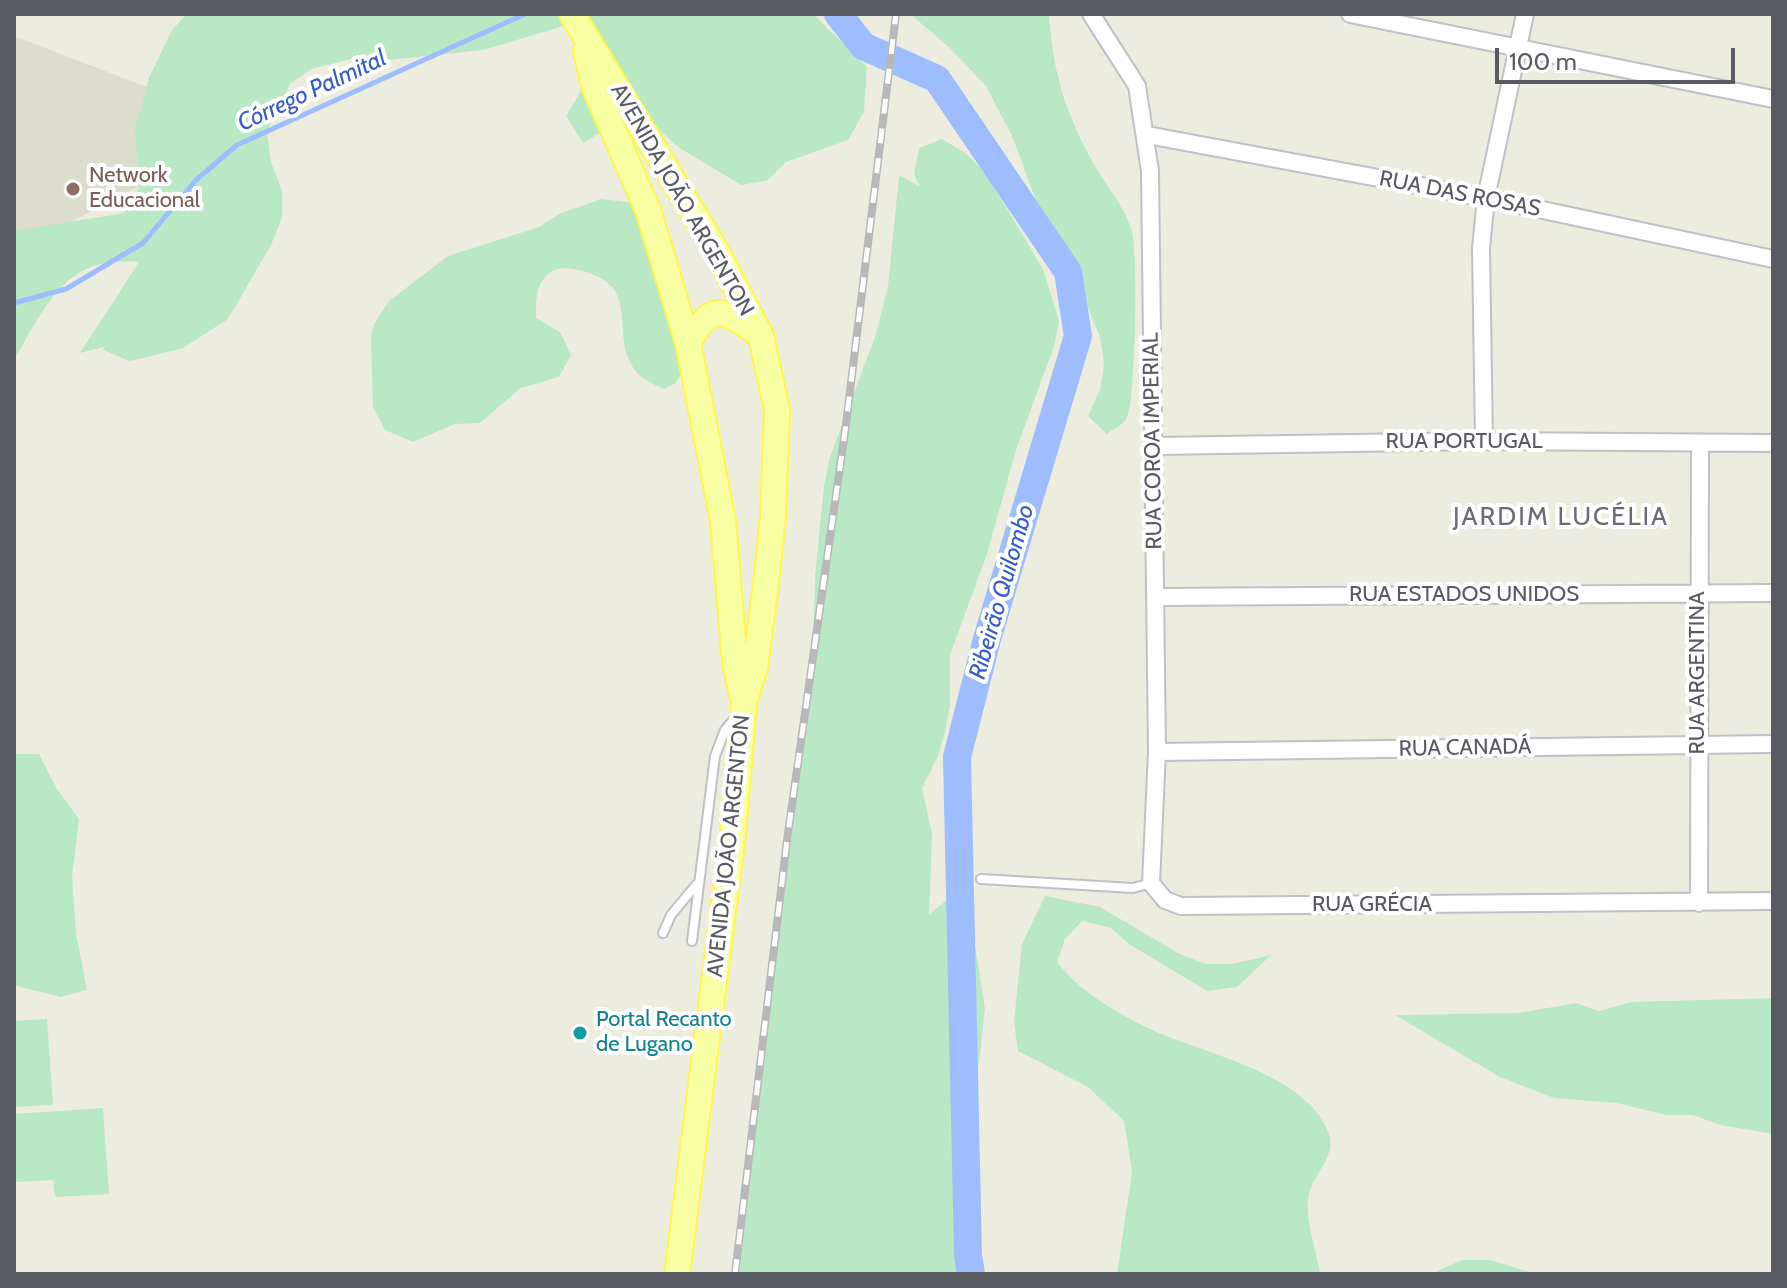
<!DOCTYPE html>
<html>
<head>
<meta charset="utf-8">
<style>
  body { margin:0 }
  #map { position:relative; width:1787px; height:1288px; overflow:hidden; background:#ededdf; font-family:Cabin,sans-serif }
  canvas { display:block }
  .frame { position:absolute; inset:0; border:16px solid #585a62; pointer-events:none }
  .scale { position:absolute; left:1495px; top:48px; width:240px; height:36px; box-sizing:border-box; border:4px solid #585a62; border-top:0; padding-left:10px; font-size:24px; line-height:28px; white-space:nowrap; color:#585a62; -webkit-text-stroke:6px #fff; paint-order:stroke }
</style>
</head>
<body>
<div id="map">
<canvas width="1787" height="1288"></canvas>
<div class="frame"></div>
<div class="scale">100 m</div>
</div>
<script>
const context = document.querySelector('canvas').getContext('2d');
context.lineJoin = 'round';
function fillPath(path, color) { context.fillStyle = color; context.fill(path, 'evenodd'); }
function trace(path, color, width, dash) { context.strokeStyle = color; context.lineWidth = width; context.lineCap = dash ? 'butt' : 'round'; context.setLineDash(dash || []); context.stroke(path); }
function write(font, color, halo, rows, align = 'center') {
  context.font = font + ' Cabin,sans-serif'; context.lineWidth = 8; context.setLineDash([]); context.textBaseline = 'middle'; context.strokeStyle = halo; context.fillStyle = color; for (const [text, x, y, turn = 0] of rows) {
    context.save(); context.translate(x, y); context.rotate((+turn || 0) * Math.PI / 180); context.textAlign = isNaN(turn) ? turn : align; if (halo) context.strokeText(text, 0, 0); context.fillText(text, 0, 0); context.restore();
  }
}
const education = new Path2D(`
  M14,36l237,91 -237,125z`);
const green = new Path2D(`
  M187,14h626l54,53 -3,45 -16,28 -62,22 -18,18 -27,5 -63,-38 -40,-37 -55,33 -17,-27 29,-49 -4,-30 -27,-11 -81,24 -95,10 -25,-4 -52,13 -21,15 -23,48 4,30 11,29v27l-11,27 -43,74 -45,29 -53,13 -27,-11 1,-3 -24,6 59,-91c-74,-8 -93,44 -125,98v-129l110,-18 15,-25 -4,-58 14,-52 23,-48z
  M910,14h139c4,59 16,98 45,150 13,24 31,42 38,68 6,21 4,174 -6,188 -4,5 -14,10 -19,14l-19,-18 12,-26 4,-26 -4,-27 -11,-27 -50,-101 -26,-71 -27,-52 -37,-39z
  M942,139l23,14 20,19 58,97 16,52 -5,25 -38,104 -29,104 -37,101v51l-5,26 -7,24 -16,32 10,46 -3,81 21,-18 12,5 8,12 15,95 -6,54 -16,38 -1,57 15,116h-243l67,-518 -4,-2 16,-91 2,-88 9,-89 6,-29 46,-123 12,-48 11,-111 21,12 -6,-13 5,-26z
  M601,199l26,3 11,7 32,106 12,57 -6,11 -12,6c-11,-5 -23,-10 -30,-20 -26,-39 12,-87 -61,-100 -11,-2 -21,-1 -28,8 -10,11 -9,27 -9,41l24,14 11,23 -12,22 -38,11 -41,35 -25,1 -42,18 -28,-12 -12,-23 -2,-70 3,-13 15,-23 59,-45 91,-29 20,-13z
  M14,754h25l18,35 22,30 -7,57 4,58 11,56 -26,7 -47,-12z
  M1045,896l55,11 78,46 27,11h28l38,-9 -34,32 -30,4 -78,-47 -18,-16 -29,-7 -17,18 -8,23c22,29 60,51 93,67 51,24 158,44 179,105 7,21 -13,38 -19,56 -8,24 7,60 10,84h-203l15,-102 -8,-51 -36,-34 -70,-36 -4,-29 8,-78z
  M1773,998v136l-53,-9 -27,-10h-27l-49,-12 -63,-5 -54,-21 -105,-62 124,-2 57,-10 23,8 33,-9z
  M47,1019l6,86 -39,2v-86z
  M103,1108l6,86 -54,3 -2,-17 -39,2v-68z
  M1462,1260h28l46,14h-105z`);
const stream = new Path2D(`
  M14,303l52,-14 77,-46 53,-63 41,-35 288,-131`);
const river = new Path2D(`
  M838,14l25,32 74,33 131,193 10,64 -91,303 -30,118 11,498 3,19`);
const service = new Path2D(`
  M981,879l152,9 18,-5
  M663,933l8,-18 25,-30
  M692,941l23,-185 10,-26 11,-13`);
const minor = new Path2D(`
  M1091,14l46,72 13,85 7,581 -6,131 14,17 16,6 592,-5
  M1350,14l423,85
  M1147,135l339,63 287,61
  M1484,441l-3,-193 5,-50 39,-184
  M1155,446l329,-5 289,2
  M1155,597l618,-4
  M1157,752l616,-8
  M1699,903l1,-460`);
const primary = new Path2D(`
  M572,14l145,238 44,84 16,74 -4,107 -8,75 -10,75 -11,36 -11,130 -56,441
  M586,51l8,35 55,127 39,130 35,178 12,142 8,36
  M688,343c24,-40 33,-36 68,-11`);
const rail = new Path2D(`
  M735,1274l52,-434 58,-408 51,-418`);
const markers = [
  [73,189,8,"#8d6e63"],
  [580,1033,8,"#0f9aa8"]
];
const educationNames = [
  ["Network",89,176],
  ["Educacional",89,201]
];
const streetNames = [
  ["RUA DAS ROSAS",1460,194,11],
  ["AVENIDA JOÃO ARGENTON",682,200,60],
  ["RUA COROA IMPERIAL",1153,441,-91],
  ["RUA PORTUGAL",1464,442],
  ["RUA ESTADOS UNIDOS",1464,595],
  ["RUA ARGENTINA",1698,673,-90],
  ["RUA CANADÁ",1465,748,-1],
  ["AVENIDA JOÃO ARGENTON",729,846,-84],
  ["RUA GRÉCIA",1372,905]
];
const cultureNames = [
  ["Portal Recanto",596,1020],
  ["de Lugano",596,1045]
];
const waterNames = [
  ["Córrego Palmital",312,91,-25],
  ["Ribeirão Quilombo",1002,592,-74]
];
const quarterNames = [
  ["JARDIM LUCÉLIA",1561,517]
];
fillPath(education, '#ddddce');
fillPath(green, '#b9e8c4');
trace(stream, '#9ebdff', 5);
trace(river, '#9ebdff', 28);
trace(service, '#bfc0c8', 12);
trace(minor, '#bfc0c8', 20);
trace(primary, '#fff747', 28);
trace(service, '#fff', 8);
trace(minor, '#fff', 16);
trace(primary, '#f8ffa3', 24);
trace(rail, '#b8b8b9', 8);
trace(rail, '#fff', 5, [15]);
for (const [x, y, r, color] of markers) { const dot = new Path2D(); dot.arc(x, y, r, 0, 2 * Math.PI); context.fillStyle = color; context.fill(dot); trace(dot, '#fff', 3); }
write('22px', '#785e54', '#fff', educationNames, 'left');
write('22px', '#585a62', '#fff', streetNames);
write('22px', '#0d838f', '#fff', cultureNames, 'left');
write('italic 24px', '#355bcd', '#fff', waterNames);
context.letterSpacing = '2px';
write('26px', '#696c74', '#fff', quarterNames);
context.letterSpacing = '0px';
</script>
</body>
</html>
